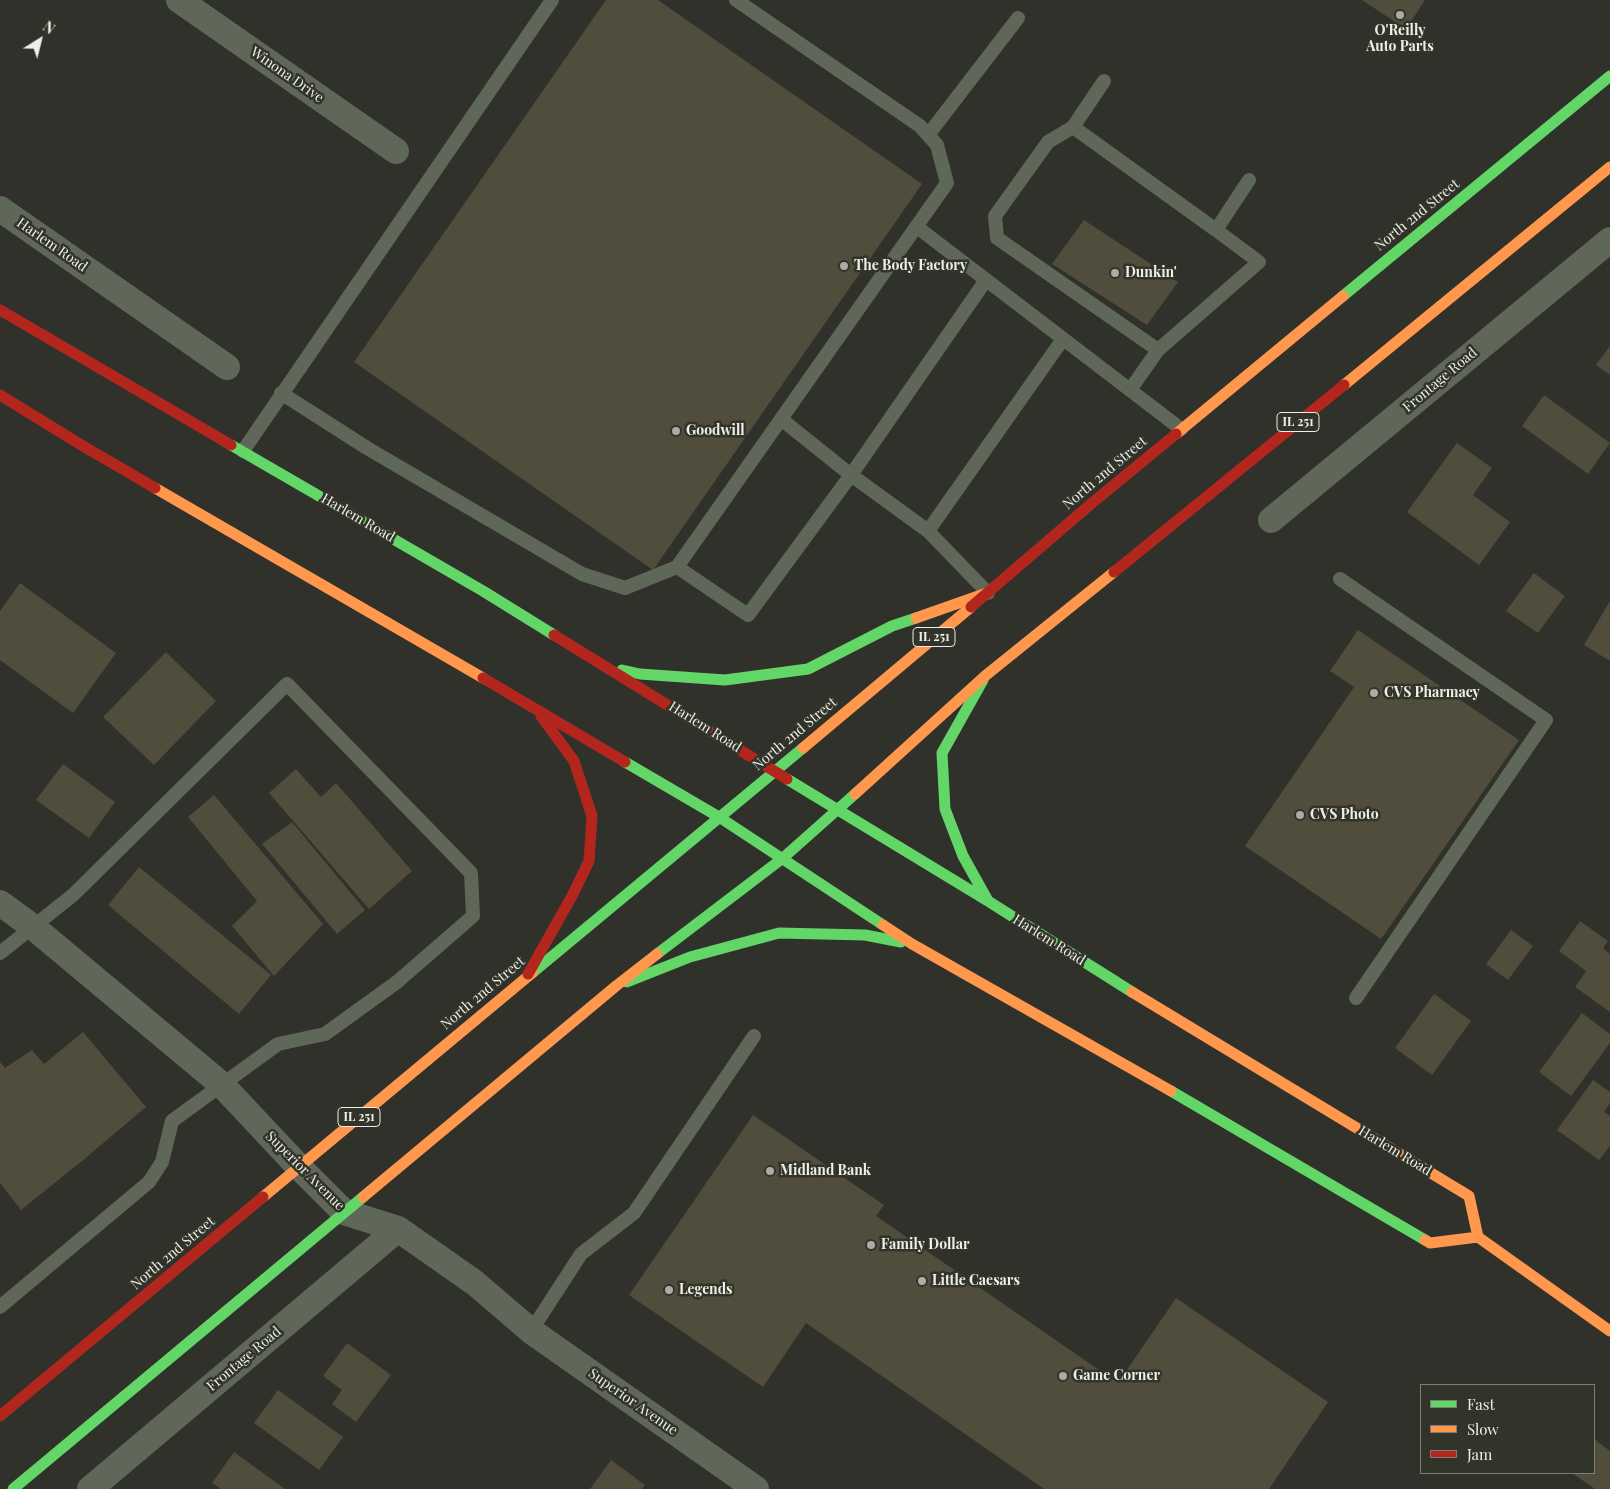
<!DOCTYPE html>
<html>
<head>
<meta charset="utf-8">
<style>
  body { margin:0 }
  #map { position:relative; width:1610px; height:1489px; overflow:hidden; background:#30312b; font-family:"Playfair Display",serif }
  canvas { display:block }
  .legend { position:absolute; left:1420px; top:1384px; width:175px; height:90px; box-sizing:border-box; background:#323329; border:1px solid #7d7e76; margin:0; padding:6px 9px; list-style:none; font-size:15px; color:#eeefe9 }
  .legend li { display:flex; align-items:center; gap:10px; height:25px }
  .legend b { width:25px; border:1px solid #7d7e76 }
  .north { position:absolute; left:15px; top:15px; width:50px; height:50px; -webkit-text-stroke:4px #323329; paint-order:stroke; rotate:36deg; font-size:14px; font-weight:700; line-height:20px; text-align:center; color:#eeefe9 }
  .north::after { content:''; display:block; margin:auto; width:18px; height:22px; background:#eeefe9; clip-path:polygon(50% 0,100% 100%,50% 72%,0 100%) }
</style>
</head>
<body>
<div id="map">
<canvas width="1610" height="1489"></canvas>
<ul class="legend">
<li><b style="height:6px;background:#63d668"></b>Fast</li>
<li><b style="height:6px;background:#ff974d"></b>Slow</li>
<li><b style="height:6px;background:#b3261e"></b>Jam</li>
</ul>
<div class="north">N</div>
</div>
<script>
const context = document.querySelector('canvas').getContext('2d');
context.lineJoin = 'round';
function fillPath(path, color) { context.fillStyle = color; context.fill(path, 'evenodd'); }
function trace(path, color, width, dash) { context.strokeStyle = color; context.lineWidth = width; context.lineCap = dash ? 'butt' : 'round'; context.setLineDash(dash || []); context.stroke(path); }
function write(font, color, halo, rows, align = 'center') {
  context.font = font + ' "Playfair Display",serif'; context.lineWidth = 5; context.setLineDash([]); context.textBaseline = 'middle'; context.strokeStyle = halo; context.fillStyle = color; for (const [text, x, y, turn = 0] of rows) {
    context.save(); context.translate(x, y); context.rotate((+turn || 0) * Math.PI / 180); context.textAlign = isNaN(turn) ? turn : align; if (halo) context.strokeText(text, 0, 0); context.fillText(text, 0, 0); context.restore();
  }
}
const building = new Path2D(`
  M606,0h52l264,184 -269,386 -299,-208z
  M1362,0h63l-19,29z
  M1084,220l94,62 -31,43 -95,-61z
  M1610,346v29l-14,-10z
  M1544,395l66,48 -22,31 -66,-48z
  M1457,443l35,25 -19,27 37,27 -31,43 -72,-53z
  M1534,573l31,23 -27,37 -32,-22z
  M20,583l96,70 -43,60 -73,-53v-49z
  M1610,601v60l-26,-16z
  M1358,630l161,110 -138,199 -136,-93 109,-159 -24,-16z
  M166,652l50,49 -62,64 -51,-48z
  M63,764l52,38 -26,36 -53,-38z
  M296,769l25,28 15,-14 76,88 -43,38 -100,-116z
  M214,795l109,129 -49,52 -42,-50 25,-25 -69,-84z
  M292,822l73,88 -28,24 -75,-90z
  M139,867l132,108 -32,39 -131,-109z
  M1580,921l28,20 -5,7 7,6v58l-35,-25 11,-16 -27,-20z
  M1511,930l22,16 -25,34 -22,-16z
  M1434,994l37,27 -39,54 -37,-27z
  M1582,1013l28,21v9l-39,53 -32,-24z
  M83,1032l63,75 -64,54 -61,49 -21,-27v-121l5,6 27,-18 12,14z
  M1593,1080l17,12v11l-6,9 6,4v30l-11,14 -42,-30z
  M753,1115l131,90 -8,11 242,167 58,-85 152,104 -59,87h-225l-238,-166 -43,64 -134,-92z
  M347,1343l44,32 -35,47 -24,-18 10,-14 -19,-14z
  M278,1390l65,47 -24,33 -65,-47z
  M1594,1439l16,12v38h-15l-23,-16h22z
  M234,1452l51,37h-64l-9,-6z
  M611,1460l34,25 -3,4h-52z`);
const lane = new Path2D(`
  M1104,81l-31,46 143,103 33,-50
  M1073,127l-25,15 -53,74 2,22 161,112
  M928,135l90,-117
  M917,227l264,202
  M1130,390l28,-40 101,-88 -43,-32
  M281,393l86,55 215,126 43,14 52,-21 270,-384 -10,-38 -17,-19 -184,-126
  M781,419l70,56 77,56 60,62
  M243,451l309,-451
  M928,531l135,-192
  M677,567l71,48 103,-140 135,-195
  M1340,579l206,141 -190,278
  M0,953l73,-58 214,-211 184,189 2,43 -76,66 -72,52 -47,10 -106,77 -10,41 -13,20 -149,125
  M531,1331l50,-77 53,-41 120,-177`);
const street = new Path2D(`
  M179,0l217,151
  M0,209l227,158
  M1271,520l339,-280
  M0,903l33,24 188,157 78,83 45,45 54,17 77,54 56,48 225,158
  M90,1489l308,-260`);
const fast = new Path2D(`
  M1343,296l267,-220
  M231,445l252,146 71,44
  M622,670l18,4 85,6 83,-11 84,-43 24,-8
  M983,680l-41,73 3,56 18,47 24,43
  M625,762l94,55 164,108
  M787,779l201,122 144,91
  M657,954l126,-96 72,-64
  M532,973l271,-225
  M627,982l63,-25 89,-24 86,2 36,7
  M1171,1091l254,149
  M13,1489l350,-292`);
const slow = new Path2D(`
  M1344,385l266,-218
  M1176,434l167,-138
  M155,488l328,190
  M916,618l71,-25
  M803,748l168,-141
  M855,794l130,-118 129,-104
  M883,925l29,19 259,147
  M1132,992l337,204 9,41
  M263,1197l269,-224
  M363,1197l253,-211 41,-32
  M1425,1240l5,3 48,-6 132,94`);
const jam = new Path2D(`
  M0,310l231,135
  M0,395l83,51 72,42
  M1114,572l230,-187
  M971,607l121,-104 84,-69
  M554,635l233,144
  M483,678l142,84
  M528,974l44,-78 17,-35 3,-45 -18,-55 -33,-45
  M0,1416l263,-219`);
const markers = [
  [1400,15,5,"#acaca6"],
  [844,266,5,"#acaca6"],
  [1115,273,5,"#acaca6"],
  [676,431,5,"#acaca6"],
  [1374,693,5,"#acaca6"],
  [1300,815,5,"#acaca6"],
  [770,1171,5,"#acaca6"],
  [871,1245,5,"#acaca6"],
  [922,1281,5,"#acaca6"],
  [669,1290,5,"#acaca6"],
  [1063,1376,5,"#acaca6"]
];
const shields = [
  [1298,422,42],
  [934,637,42],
  [359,1117,42]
];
const shieldNames = [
  ["IL 251",1298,422],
  ["IL 251",934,637],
  ["IL 251",359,1117]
];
const poiNames = [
  ["O'Reilly",1400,31,"center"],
  ["Auto Parts",1400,47,"center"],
  ["The Body Factory",854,266],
  ["Dunkin'",1125,273],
  ["Goodwill",686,431],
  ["CVS Pharmacy",1384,693],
  ["CVS Photo",1310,815],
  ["Midland Bank",780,1171],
  ["Family Dollar",881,1245],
  ["Little Caesars",932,1281],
  ["Legends",679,1290],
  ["Game Corner",1073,1376]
];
const streetNames = [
  ["Winona Drive",287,75,35],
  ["North 2nd Street",1417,215,-39],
  ["Harlem Road",52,245,35],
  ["Frontage Road",1440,380,-40],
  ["North 2nd Street",1105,473,-40],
  ["Harlem Road",358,518,30],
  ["Harlem Road",705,727,32],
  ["North 2nd Street",795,734,-40],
  ["Harlem Road",1049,940,32],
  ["North 2nd Street",483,993,-40],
  ["Harlem Road",1395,1151,31],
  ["Superior Avenue",305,1171,45],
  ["North 2nd Street",173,1253,-40],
  ["Frontage Road",244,1359,-40],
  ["Superior Avenue",633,1402,35]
];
fillPath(building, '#514d3c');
trace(lane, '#5e6758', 14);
trace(street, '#5e6758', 26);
trace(fast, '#63d668', 11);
trace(slow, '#ff974d', 11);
trace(jam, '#b3261e', 11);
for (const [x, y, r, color] of markers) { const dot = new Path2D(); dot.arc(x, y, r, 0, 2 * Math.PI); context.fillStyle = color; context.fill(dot); trace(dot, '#323329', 2); }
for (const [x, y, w] of shields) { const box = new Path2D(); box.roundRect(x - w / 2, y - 9.5, w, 19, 4); context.fillStyle = '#323329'; context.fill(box); trace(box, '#eeefe9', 1); }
write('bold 12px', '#eeefe9', null, shieldNames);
write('bold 14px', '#eeefe9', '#323329', poiNames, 'left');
write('14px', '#eeefe9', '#323329', streetNames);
</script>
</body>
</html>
